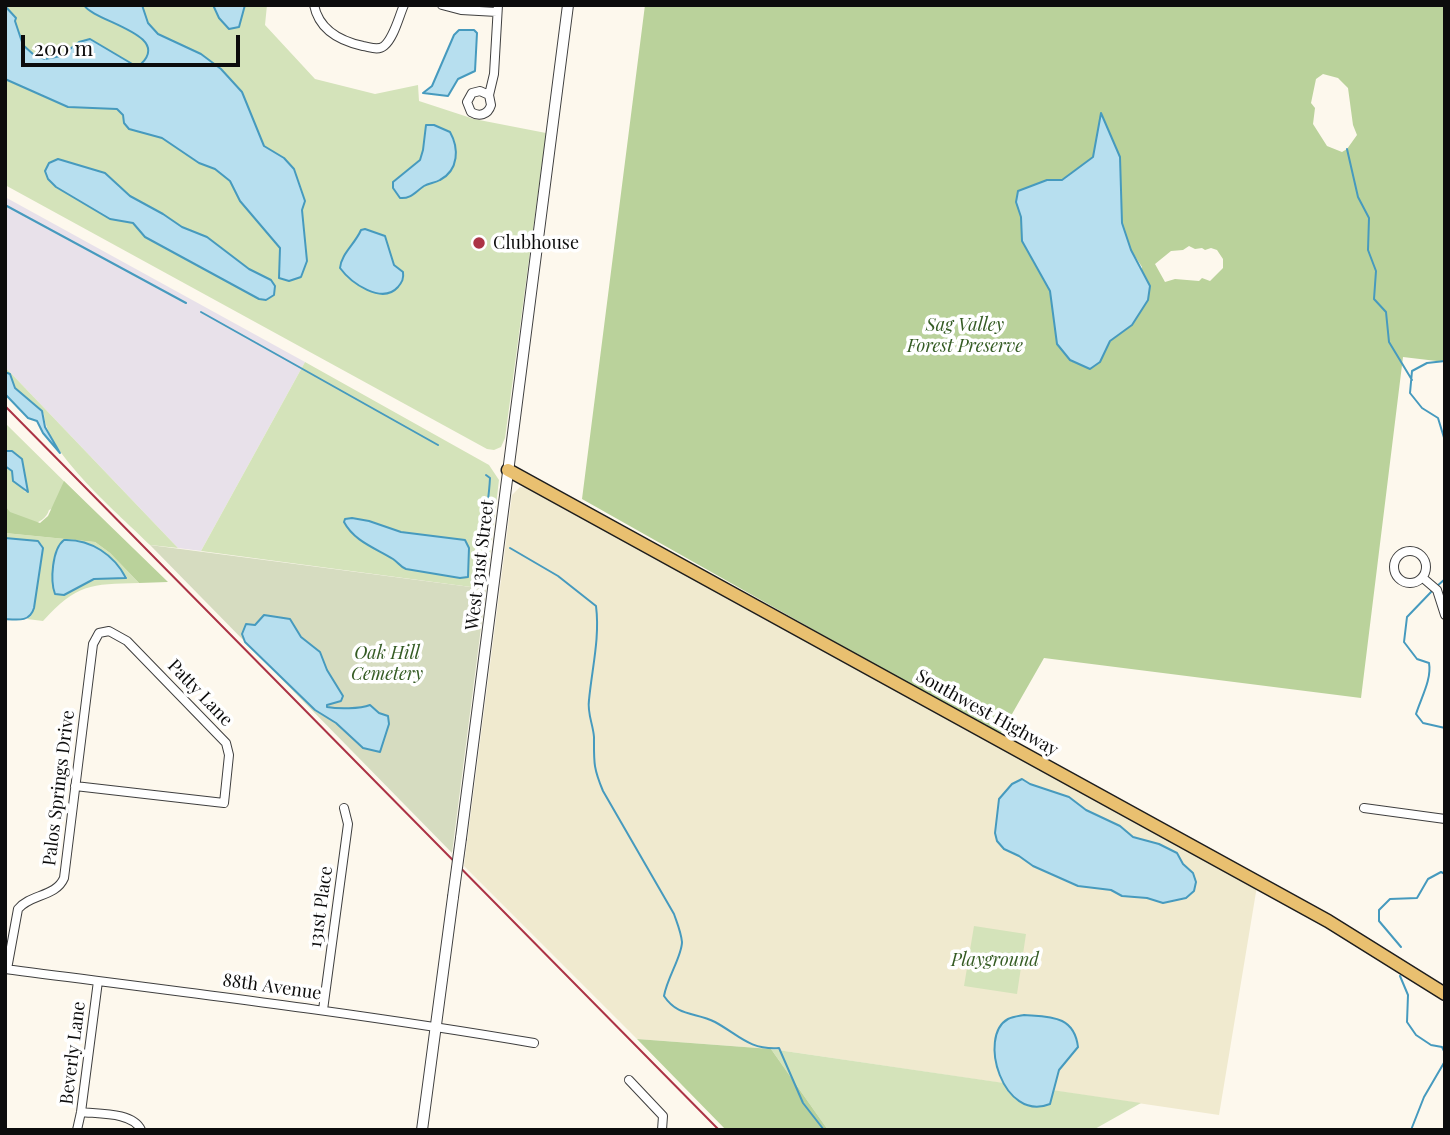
<!DOCTYPE html>
<html>
<head>
<meta charset="utf-8">
<style>
  body { margin:0 }
  #map { position:relative; width:1450px; height:1135px; overflow:hidden; background:#fdf8ed; font-family:"Playfair Display",serif }
  canvas { display:block }
  .frame { position:absolute; inset:0; border:7px solid #0c0c0c; pointer-events:none }
  .scale { position:absolute; left:21px; top:35px; width:219px; height:32px; box-sizing:border-box; border:4px solid #0c0c0c; border-top:0; padding-left:9px; font-size:21px; line-height:24px; white-space:nowrap; color:#0c0c0c; -webkit-text-stroke:5px #fff; paint-order:stroke }
</style>
</head>
<body>
<div id="map">
<canvas width="1450" height="1135"></canvas>
<div class="frame"></div>
<div class="scale">200 m</div>
</div>
<script>
const context = document.querySelector('canvas').getContext('2d');
context.lineJoin = 'round';
function fillPath(path, color) { context.fillStyle = color; context.fill(path, 'evenodd'); }
function trace(path, color, width, dash) { context.strokeStyle = color; context.lineWidth = width; context.lineCap = dash ? 'butt' : 'round'; context.setLineDash(dash || []); context.stroke(path); }
function write(font, color, halo, rows, align = 'center') {
  context.font = font + ' "Playfair Display",serif'; context.lineWidth = 7; context.setLineDash([]); context.textBaseline = 'middle'; context.strokeStyle = halo; context.fillStyle = color; for (const [text, x, y, turn = 0] of rows) {
    context.save(); context.translate(x, y); context.rotate((+turn || 0) * Math.PI / 180); context.textAlign = isNaN(turn) ? turn : align; if (halo) context.strokeText(text, 0, 0); context.fillText(text, 0, 0); context.restore();
  }
}
const industrial = new Path2D(`
  M5,197l300,165 -104,189 -23,-3 -173,-181z`);
const farmland = new Path2D(`
  M520,487l13,1 724,398 -38,229 -448,-66 -134,-10 -173,-173 48,-371z`);
const green = new Path2D(`
  M5,5h262l-2,20 50,54 60,15 43,-9 1,16 55,18 72,14 -41,305 -4,9 -7,3 -7,-1 -482,-264z
  M305,362l184,103 10,15 -13,109 -285,-38zM369,521l32,11 64,8 4,8 -1,28 -8,2 -54,-9 -9,-8 -30,-16 -15,-13z
  M5,367l173,181 -28,-3c-29,-29 -105,-93 -106,-131l-29,-26 -5,-14 -5,-2z
  M5,423l75,74 -31,13c-5,17 -29,16 -44,19v-63l7,5 13,21 3,-1 -7,-32 -9,-8h-7z
  M5,533l90,9 15,11 29,30c-49,1 -62,1 -96,38l-16,-2 4,-3 11,-71 -4,-4 -33,-3zM64,540c29,-1 45,16 63,37l-2,2 -24,-1 -13,4z
  M974,926l52,8 -9,60 -53,-8z
  M771,1049l370,54 -48,27h-265z`);
const forest = new Path2D(`
  M645,5h800v357l-42,-5 -42,341 -317,-40 -44,77 -418,-236zM1323,74l15,4 10,10 5,37 4,10 -10,14 -5,3 -15,-6 -14,-22 2,-16 -4,-5 5,-24zM1101,114l9,23 11,53 1,33 9,27 11,17 -10,58 -22,16 -10,21 -43,-18 -7,-53 -28,-50 -1,-24 -5,-15 2,-11 29,-11 15,1 31,-24zM1189,246l6,3 7,-1 3,2 6,-2 6,2 6,9v9l-13,13 -8,-3 -3,3 -24,-2 -10,3 -10,-18 16,-13 12,-1z
  M64,481l104,101 -29,1 -29,-30 -15,-11 -90,-9v-27l5,6 30,11 8,-7z
  M637,1039l134,10 57,81h-102z`);
const cemetery = new Path2D(`
  M150,545l336,44 -34,264z`);
const water = new Path2D(`
  M84,5h58l6,18 10,11 43,20 20,15 21,23 22,54 20,12 10,11 11,32 -3,9 5,51 -6,16 -12,4 -10,-3 1,-30 -40,-47 -10,-20 -15,-12 -16,-6 -37,-25 -33,-9 -5,-6 -1,-8 -6,-6 -49,-2 -63,-28v-73l11,12 -1,3 8,24 11,10 11,4 16,-3 18,-14 11,-3 44,26 7,-1c31,-30 -47,-42 -57,-59z
  M213,5h32l-6,22 -10,2 -10,-11z
  M459,30h15l3,3 -2,38 -17,8 -10,17 -25,-3 9,-7 22,-51z
  M1101,113l19,44 2,66 9,27 19,36 -2,14 -16,25 -22,16 -10,21 -10,7 -20,-9 -13,-16 -7,-53 -28,-50 -1,-24 -5,-15 2,-11 29,-11h15l31,-23z
  M426,125h8l16,7c9,16 9,38 -10,48 -5,3 -11,3 -16,6 -9,6 -13,13 -24,12l-7,-10v-6l27,-22 3,-10z
  M58,159l47,14 25,23 33,18 19,13 25,10 42,32 22,11 4,6 -1,9 -8,5 -7,-1 -114,-62 -12,-14 -23,-4 -54,-32 -8,-8 -3,-8 4,-8z
  M365,229l20,7 9,29 9,7c1,7 -1,10 -5,15 -16,18 -47,-4 -58,-19 1,-14 15,-24 21,-38z
  M5,372l5,2 5,14 27,23 3,16 15,26 -17,-20 -6,-12 -9,-3 -23,-24z
  M5,451h7l10,8 6,33 -15,-11 -1,-10 -7,-5z
  M352,518l17,3 32,11 64,8 4,8 -1,29 -8,1 -54,-9c-7,-3 -7,-6 -13,-10 -18,-11 -39,-18 -49,-37l1,-3z
  M5,538l33,3 5,7 -9,60c-4,14 -16,12 -29,11z
  M64,540c27,-1 50,15 62,38l-32,1 -30,16 -9,-1c-5,-13 -3,-45 9,-54z
  M264,615l26,4 11,18 19,15 7,18 16,26 -2,5 -14,4v2c11,2 33,2 43,-2l9,8 9,3 1,8 -9,28 -17,-4 -27,-25 -21,-13 -70,-68 -3,-8 4,-10 9,1z
  M1022,779l8,5 39,13 17,13 34,16 13,11 26,7 18,9 6,11 10,9 3,9 -2,9 -8,7 -23,5 -16,-5 -25,-2 -11,-6 -33,-4 -45,-20 -14,-10 -15,-7 -7,-8 -2,-8 4,-34 13,-15z
  M1024,1015c26,2 50,0 54,32l-19,23 -9,34c-47,19 -73,-68 -42,-85 4,-2 11,-3 16,-4z`);
const stream = new Path2D(`
  M1347,149l11,48 11,21 -1,32 8,21 -2,28 12,13 3,30 23,38
  M5,205l181,98
  M201,312l237,133
  M1445,361l-18,2 -15,8 -2,22 12,15 16,10 7,23
  M1445,464v10
  M486,475l4,3c-1,21 -5,40 -6,61l3,3
  M510,548l48,28 38,30c4,32 -4,62 -7,94 -2,13 4,24 5,37 0,25 -1,30 9,54l71,123c3,9 7,18 8,28 0,14 -15,36 -18,54 14,21 31,16 51,26 24,13 34,28 64,26l24,55 21,27
  M1436,587l9,-8
  M1432,591l-25,26 -3,25 13,17 12,4c3,16 -8,35 -13,51l7,9 22,5
  M1401,947l-22,-26v-11l11,-11 27,-1 11,-19 13,-7 4,2
  M1400,976l8,19 -1,27 9,13 15,10 11,2 3,6
  M1411,1130l13,-33 21,-36`);
const minor = new Path2D(`
  M314,5c5,25 26,36 49,41 7,1 15,5 21,0 10,-8 15,-30 20,-41
  M442,5l19,5 36,2
  M489,95l-9,-4 -8,2 -5,9 4,10c8,5 17,3 20,-7l-2,-10 5,-21 4,-69
  M1394 567a16 16 0 1 1 32 0a16 16 0 1 1-32 0Z
  M1423,578l14,12 8,25
  M1364,808l81,11
  M5,969c177,23 353,44 529,74
  M7,969l11,-60c12,-15 38,-12 46,-31l29,-234 6,-11 10,-2 18,10 99,102 3,12 -5,48 -149,-17
  M323,1010l25,-186 -4,-16
  M629,1080l34,36 -1,14
  M81,1112c17,2 52,0 60,18
  M77,1130l4,-18 17,-131`);
const tertiary = new Path2D(`
  M461,838l107,-833
  M422,1130l31,-233`);
const primary = new Path2D(`
  M508,470l820,451 117,73`);
const rail = new Path2D(`
  M5,406l714,724`);
const tertiaryBridge = new Path2D(`
  M453,897l8,-59`);
const markers = [
  [479,243,7,"#ac3345"]
];
const poiNames = [
  ["Clubhouse",493,243]
];
const parkNames = [
  ["Sag Valley",965,325],
  ["Forest Preserve",965,346],
  ["Oak Hill",387,653],
  ["Cemetery",387,674],
  ["Playground",995,960]
];
const streetNames = [
  ["West 131st Street",480,565,-83],
  ["Patty Lane",200,693,46],
  ["Southwest Highway",987,713,29],
  ["Palos Springs Drive",59,788,-83],
  ["131st Place",321,907,-82],
  ["88th Avenue",272,987,8],
  ["Beverly Lane",73,1053,-83]
];
fillPath(industrial, '#e8e1ea');
fillPath(farmland, '#f0eacf');
fillPath(green, '#d4e3ba');
fillPath(forest, '#bad29b');
fillPath(cemetery, '#d6dcc0');
fillPath(water, '#b7dfef');
trace(water, '#469abe', 2);
trace(stream, '#469abe', 2);
trace(minor, '#3f3f3f', 10);
trace(tertiary, '#3f3f3f', 12);
trace(primary, '#1d1d1d', 15);
trace(minor, '#fff', 8);
trace(tertiary, '#fff', 10);
trace(primary, '#e9c070', 12);
trace(rail, '#ac3345', 2);
trace(tertiaryBridge, '#3f3f3f', 12, []);
trace(tertiaryBridge, '#fff', 10);
for (const [x, y, r, color] of markers) { const dot = new Path2D(); dot.arc(x, y, r, 0, 2 * Math.PI); context.fillStyle = color; context.fill(dot); trace(dot, '#fff', 2.5); }
write('18px', '#0c0c0c', '#fff', poiNames, 'left');
write('italic 18px', '#355c24', '#fff', parkNames);
write('18px', '#0c0c0c', '#fff', streetNames);
</script>
</body>
</html>
